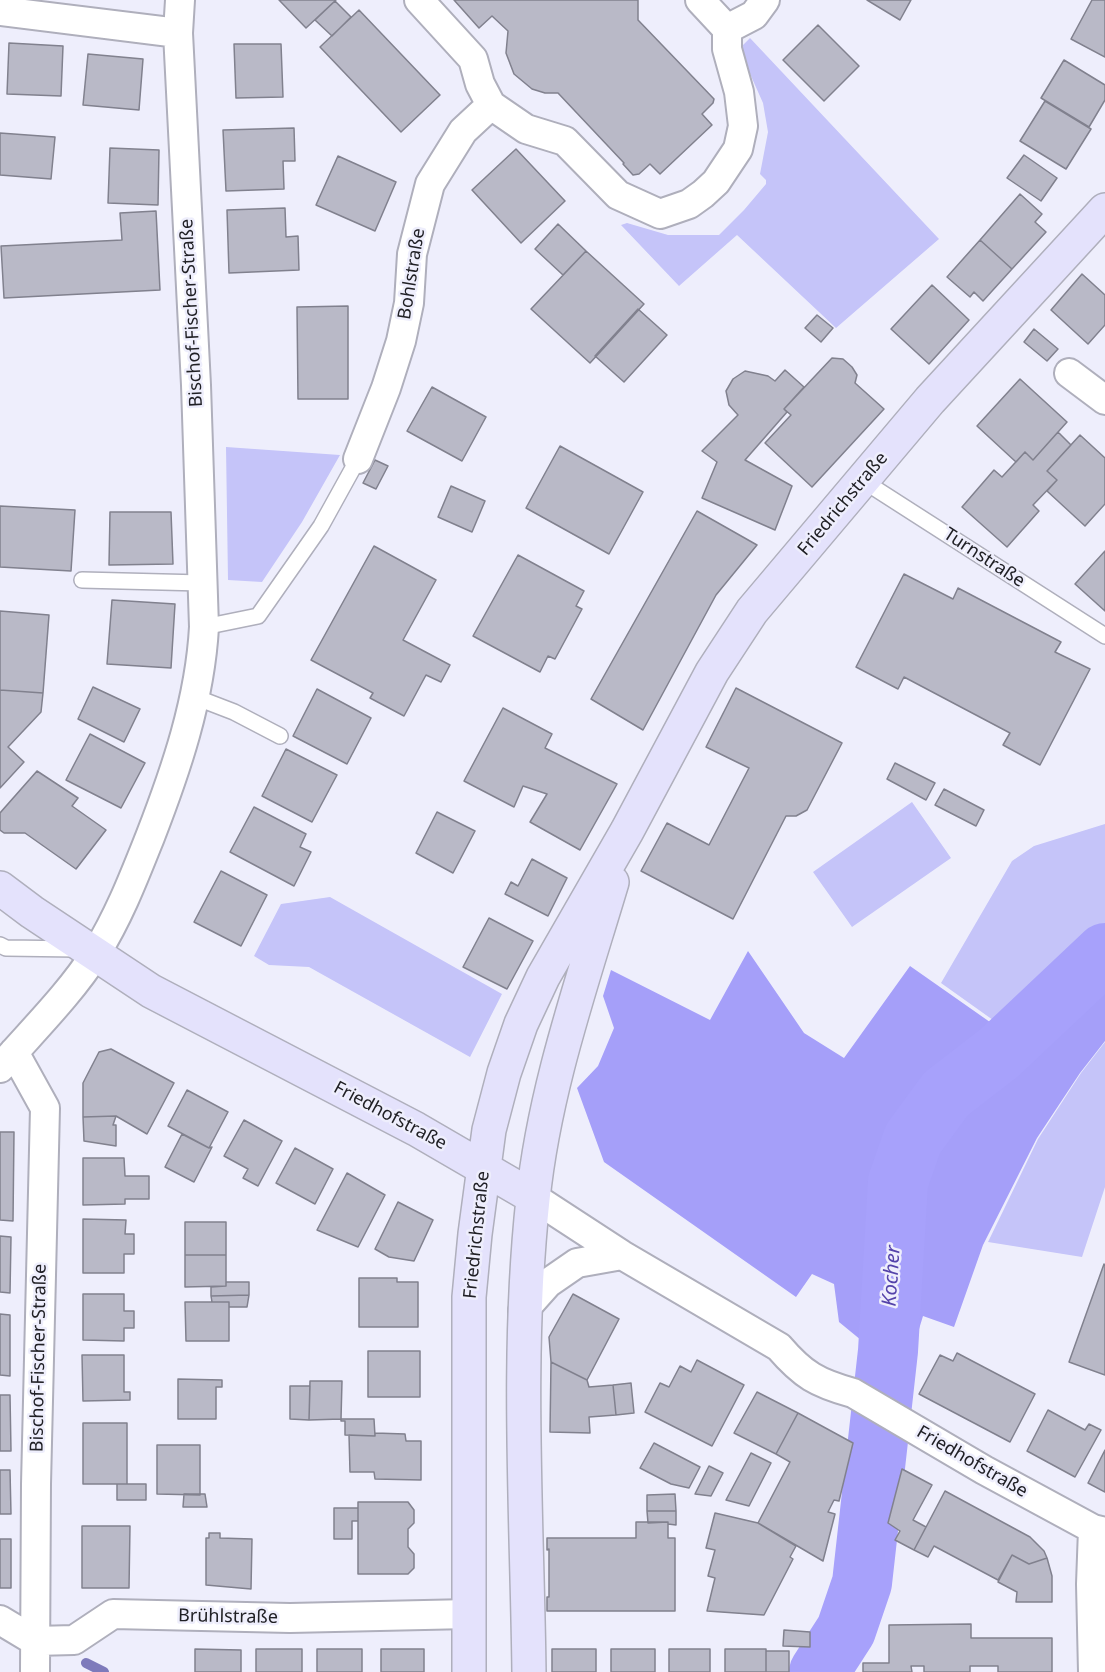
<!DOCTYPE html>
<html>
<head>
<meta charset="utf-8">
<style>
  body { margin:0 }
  canvas { display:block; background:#eeeefc }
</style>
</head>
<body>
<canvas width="1105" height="1672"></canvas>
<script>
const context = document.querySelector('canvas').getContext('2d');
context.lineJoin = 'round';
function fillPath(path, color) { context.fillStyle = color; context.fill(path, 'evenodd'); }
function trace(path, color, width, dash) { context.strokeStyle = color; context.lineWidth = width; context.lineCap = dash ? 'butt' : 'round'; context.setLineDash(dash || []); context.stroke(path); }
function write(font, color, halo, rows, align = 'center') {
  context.font = font + ' "Noto Sans",sans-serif'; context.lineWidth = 5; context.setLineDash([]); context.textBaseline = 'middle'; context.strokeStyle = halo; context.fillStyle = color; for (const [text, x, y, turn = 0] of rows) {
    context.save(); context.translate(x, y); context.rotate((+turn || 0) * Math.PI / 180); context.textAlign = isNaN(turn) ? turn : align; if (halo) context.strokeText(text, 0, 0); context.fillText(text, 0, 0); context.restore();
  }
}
const green = new Path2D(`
  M750,38l189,201 -103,89 -99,-93 -58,51 -58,-61 6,-2 41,12h51l25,-25 22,-26v-4l-6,-6 8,-42 -5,-29 -24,-54z
  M226,447l114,8 -38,67 -40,60 -34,-2z
  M912,802l39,56 -99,69 -39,-55z
  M1105,824v115l-98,91 -66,-47 71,-122 22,-15z
  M330,897l172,97 -32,63 -161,-90 -40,-2 -15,-9 27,-52z
  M1105,1042v145l-23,70 -94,-15 50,-103 43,-66z`);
const forest = new Path2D(`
  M1105,942v99l-25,32 -43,65 -54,107 -29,82 -31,-11 -11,36 -34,2 -39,-32 -5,-38 -22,-10 -16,23 -192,-135 -27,-74 21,-22 16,-38 -11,-32 8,-26 99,50 38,-69 56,82 40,25 66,-92 97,68z
  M858,1480l36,4 -10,43 11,12 -23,67 -18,66h-52l22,-31 18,-44z`);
const stream = new Path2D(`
  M86,1663l18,9`);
const river = new Path2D(`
  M819,1672l27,-42 16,-47 26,-232 10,-169 15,-43 33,-45 53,-41 106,-100`);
const building = new Path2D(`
  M279,0h57l-30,28z
  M454,0h184v20l76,79 -1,4 -11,11 10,11 -52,49 -10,-10 -11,10 -6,1 -10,-11 1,-1 -66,-70h-13l-13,-4 -18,-15 -8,-21 2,-22 -16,-15 -13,12z
  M867,0h44l-11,20z
  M1092,0h13v57l-34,-18z
  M335,1l16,16 -19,19 -17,-16z
  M359,10l81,85 -39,37 -81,-85z
  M818,25l41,41 -35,35 -41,-41z
  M9,43l54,3 -2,50 -54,-2z
  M234,44h47l2,53 -47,1z
  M88,54l55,5 -4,51 -56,-5z
  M1064,60l41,25v15l-16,27 -48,-29z
  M1045,101l46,28 -25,40 -46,-28z
  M294,128l1,33h-12l1,28 -58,2 -3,-61z
  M0,133l55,4 -4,42 -51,-4z
  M110,148l49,2 -1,55 -50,-2z
  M516,149l49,52 -44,42 -49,-53z
  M1024,155l33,23 -16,23 -34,-23z
  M338,156l58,26 -21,49 -59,-26z
  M1020,194l22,20 -7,8 11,10 -34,37 -32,-29z
  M285,208l1,29 12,-1 1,34 -70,3 -2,-63z
  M156,211l4,79 -156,8 -3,-52 121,-6 -2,-27z
  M558,224l28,27 -23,24 -28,-26z
  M980,240l32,29 -29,32 -9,-9 -4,5 -23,-20z
  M586,251l58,53 -54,59 -59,-54z
  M1082,274l23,21v30l-17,19 -37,-34z
  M932,285l37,35 -40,44 -38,-35z
  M348,306v93h-50l-1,-92z
  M638,309l29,26 -43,47 -29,-26z
  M817,315l16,13 -12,14 -16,-14z
  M1034,329l24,20 -11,12 -23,-19z
  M832,358l11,1 9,8 5,8 -2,8 29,26 -72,78 -47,-44 26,-28 -7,-6z
  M785,370l19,17 -20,22 3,3 -42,48 47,26 -17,44 -73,-32 15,-36 -15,-11 36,-36 -9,-10 -3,-14 7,-12 12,-8 23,5 7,5z
  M1020,379l47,43 -34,38 -8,-8 -9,10 -39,-36z
  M432,387l54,30 -24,44 -55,-30z
  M1058,432l13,13 -24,26 10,9 -24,25 6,6 -32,36 -45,-40 32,-37 8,7 23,-25 8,8z
  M1080,435l25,23v46l-20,22 -38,-35 10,-11 -10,-9z
  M560,446l83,46 -34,62 -83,-46z
  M375,460l13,6 -12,23 -13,-6z
  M451,486l34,15 -13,31 -34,-15z
  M0,506l75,4 -4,61 -71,-4z
  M697,511l60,34 -41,50 -73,135 -52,-31z
  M110,512h61l2,52 -64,1z
  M374,546l62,34 -33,60 47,25 -9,17 -15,-7 -22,41 -34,-18 3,-5 -62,-33z
  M1105,551v60l-30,-27z
  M518,555l66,36 -8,15 6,3 -27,50 -7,-3 -8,16 -67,-36z
  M904,574l49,25 5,-11 103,54 -6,10 35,17 -50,96 -37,-20 7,-12 -106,-56 -6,12 -42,-22z
  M112,600l63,4 -4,64 -64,-4z
  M0,611l49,4 -6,78 -43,-3z
  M93,687l47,22 -16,33 -46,-23z
  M736,688l106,55 -35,67 -11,6h-10l-53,103 -92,-48 26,-48 42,22 40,-77 -43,-21z
  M317,689l54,29 -24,46 -54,-28z
  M0,690l43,3 -2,19 -33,35 16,15 -24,26z
  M503,708l49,26 -7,14 72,36 -37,66 -50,-28 17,-28 -24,-8 -9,21 -50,-26z
  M90,734l55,29 -24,45 -55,-28z
  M286,749l51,26 -25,47 -50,-26z
  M895,763l40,20 -9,17 -39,-21z
  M37,771l41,27 -6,8 34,24 -30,39 -51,-36h-21l-4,-3v-17z
  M944,789l40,21 -8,16 -41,-21z
  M254,807l52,27 -6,13 11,5 -17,34 -64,-34z
  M437,812l38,19 -22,42 -37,-20z
  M532,859l35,19 -19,38 -43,-22 6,-12 7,4z
  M221,871l46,24 -26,51 -47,-24z
  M489,918l44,23 -26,48 -44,-22z
  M111,1049l63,34 -27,51 -31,-18 -33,1v-34l16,-31z
  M187,1090l41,22 -19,36 -41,-22z
  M116,1116l-3,9h3v21l-32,-5 -1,-24z
  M244,1120l38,21 -24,45 -15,-8 5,-9 -24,-13z
  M0,1132h14l-1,89 -13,-1z
  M182,1134l27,14 3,-1 -18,35 -29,-15z
  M295,1148l38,21 -18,35 -39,-21z
  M83,1158h41l1,18h24v23h-24v5l-42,1z
  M347,1173l38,22 -27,52 -41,-17z
  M398,1202l35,18 -19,41 -25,-4 -14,-8z
  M83,1219l43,1 -1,14h9v20h-10v19h-41z
  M185,1222h41v33h-41z
  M0,1236l11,1 -1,56 -10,-1z
  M185,1255h41v31l-41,1z
  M1104,1264l1,1v110l-36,-13z
  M359,1278h38v4h21v45h-59z
  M226,1282h23v13l-38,1v-9l15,-1z
  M83,1294h41v17h10v17h-10v13l-41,-1z
  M573,1294l46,25 -32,61 -36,-18 -2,-25z
  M249,1295l-2,12h-18v-5h-17l-1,-6z
  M185,1302h44v39h-43z
  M0,1314l10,1v61l-10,-1z
  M368,1351h52v46h-52z
  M957,1353l78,41 -25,48 -91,-48 21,-39 13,6z
  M82,1355h42v37h6v8l-47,1z
  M697,1360l47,25 -32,61 -67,-34 15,-29 9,4 11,-21 11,6z
  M551,1362l36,18 2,7 24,-2 3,30 -27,2 1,16 -40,-1z
  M178,1379l44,1v7h-6v32h-38z
  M310,1381h32l-1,38 -32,1z
  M631,1383l3,30 -18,2 -3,-30z
  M290,1386h20l-1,34 -19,-1z
  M757,1392l41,21 -22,41 -42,-21z
  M0,1395h10l1,56h-11z
  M1048,1410l37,20 4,-6 12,6 -26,47 -48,-26z
  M798,1413l55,30 -14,58 -5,-1 -6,12 7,2 -12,47 -65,-38 32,-61 -14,-8z
  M341,1419h33l1,17 -30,-1v-14h-4z
  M83,1423h44v61h-44z
  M375,1433l30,1 1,7h15v39l-46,-1 -1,-7h-24l-1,-37 26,1z
  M654,1443l46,24 -11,21 -18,-4 -31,-16z
  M157,1445h43v50l-43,-1z
  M1105,1450v42l-17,-9z
  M751,1453l20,10 -22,43 -23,-6z
  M709,1466l14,7 -12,23 -16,-2z
  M902,1469l30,16 -19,35 13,7 -12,23 -19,-10 5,-9 -12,-8z
  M0,1470h10l1,44h-11z
  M117,1484h29v16h-29z
  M945,1491l85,46 14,14 3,7 -18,6 -17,-9 -14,25 -64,-34 -6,11 -14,-7z
  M184,1494h21l2,13h-24z
  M675,1494l1,17h-29v-16z
  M358,1502h50l6,8v13l-6,6v18l6,7v14l-6,6h-50z
  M334,1508h24v13h-6v18h-18z
  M647,1511h29v14l-8,-1v-2l-20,1z
  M715,1513l43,10 38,23 -6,11 3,2 -29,56 -57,-4 8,-33 -7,-2 7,-26 -9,-2z
  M636,1522h32v16h7v73h-128v-14h2v-48l-2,1v-12h89z
  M82,1526h48l-1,62h-47z
  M209,1533h11v5l32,1 -1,50 -45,-4v-47h3z
  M0,1539h11v49h-11z
  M1012,1555l17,9 18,-6 5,18v26h-36l1,-10 -19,-10z
  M971,1624v14h81v34h-54v-6h-28v6h-46v-6h-13l1,6h-49v-9h26v-38z
  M784,1630l26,2v15l-27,-1z
  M195,1649l46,1v22h-46z
  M256,1649h46v23h-46z
  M317,1649h45v23h-45z
  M381,1649h43v23h-43z
  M552,1649h44v23h-44z
  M611,1649h44v23h-44z
  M669,1649h41v23h-41z
  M725,1649h41v23h-41z
  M766,1651h23v21h-23z`);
const lane = new Path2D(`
  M862,480l243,156
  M82,580l120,3
  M204,627l54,-11 63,-90 37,-67
  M195,697l39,15 46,24
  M0,945l6,3 71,1`);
const street = new Path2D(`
  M419,0l54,59 7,25 11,21 35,24 39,12 53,54 42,19 29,-10 14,-10 13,-12 22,-33 5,-23 -4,-34 -12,-43v-20l-27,-29
  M0,11l178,22
  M727,29l27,-14 11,-15
  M1069,373l36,27
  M358,459l28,-71 15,-47 8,-38 3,-49 18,-70 33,-53 28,-26
  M14,1052l31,56 -9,376 -1,188
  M0,1068c33,-38 69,-73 96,-115 23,-37 38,-76 54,-116 26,-67 50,-137 54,-210l-8,-242 -18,-352 2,-33
  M533,1197l89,58 157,92c24,28 38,36 74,46l131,77 109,59 12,3
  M523,1311l25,-28 29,-20 45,-8
  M0,1620l35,21 39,-1 39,-26 177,4 179,-4
  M1093,1672l-2,-88 2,-55`);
const secondary = new Path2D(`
  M0,888l32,24 119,79 265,138 117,68
  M469,1672v-375l6,-63 14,-104 15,-57 17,-49 22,-47 84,-146 85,-159 40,-61 178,-211 175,-190
  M529,1672c-2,-157 -13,-316 4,-473 11,-108 48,-213 79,-317`);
const streetNames = [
  ["Bohlstraße",412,274,-81],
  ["Bischof-Fischer-Straße",192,313,-93],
  ["Friedrichstraße",843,504,-50],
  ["Turnstraße",984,558,33],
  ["Friedhofstraße",390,1116,28],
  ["Friedrichstraße",477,1235,-84],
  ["Bischof-Fischer-Straße",39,1358,-89],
  ["Friedhofstraße",972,1462,30],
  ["Brühlstraße",228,1617,1]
];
const waterNames = [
  ["Kocher",892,1276,-86]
];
fillPath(green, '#c5c4f9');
fillPath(forest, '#a59ff9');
trace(stream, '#7e7abb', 10);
trace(river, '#a7a1fb', 60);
fillPath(building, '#b9b9c7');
trace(building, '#81818e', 1.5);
trace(lane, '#afafbc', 18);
trace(street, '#afafbc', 32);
trace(secondary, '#afafbc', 36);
trace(lane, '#fff', 15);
trace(street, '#fff', 28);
trace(secondary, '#e4e2fc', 33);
write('18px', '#202025', '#eeeefc', streetNames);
write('italic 20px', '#5443aa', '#eeeefc', waterNames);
</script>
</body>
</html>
